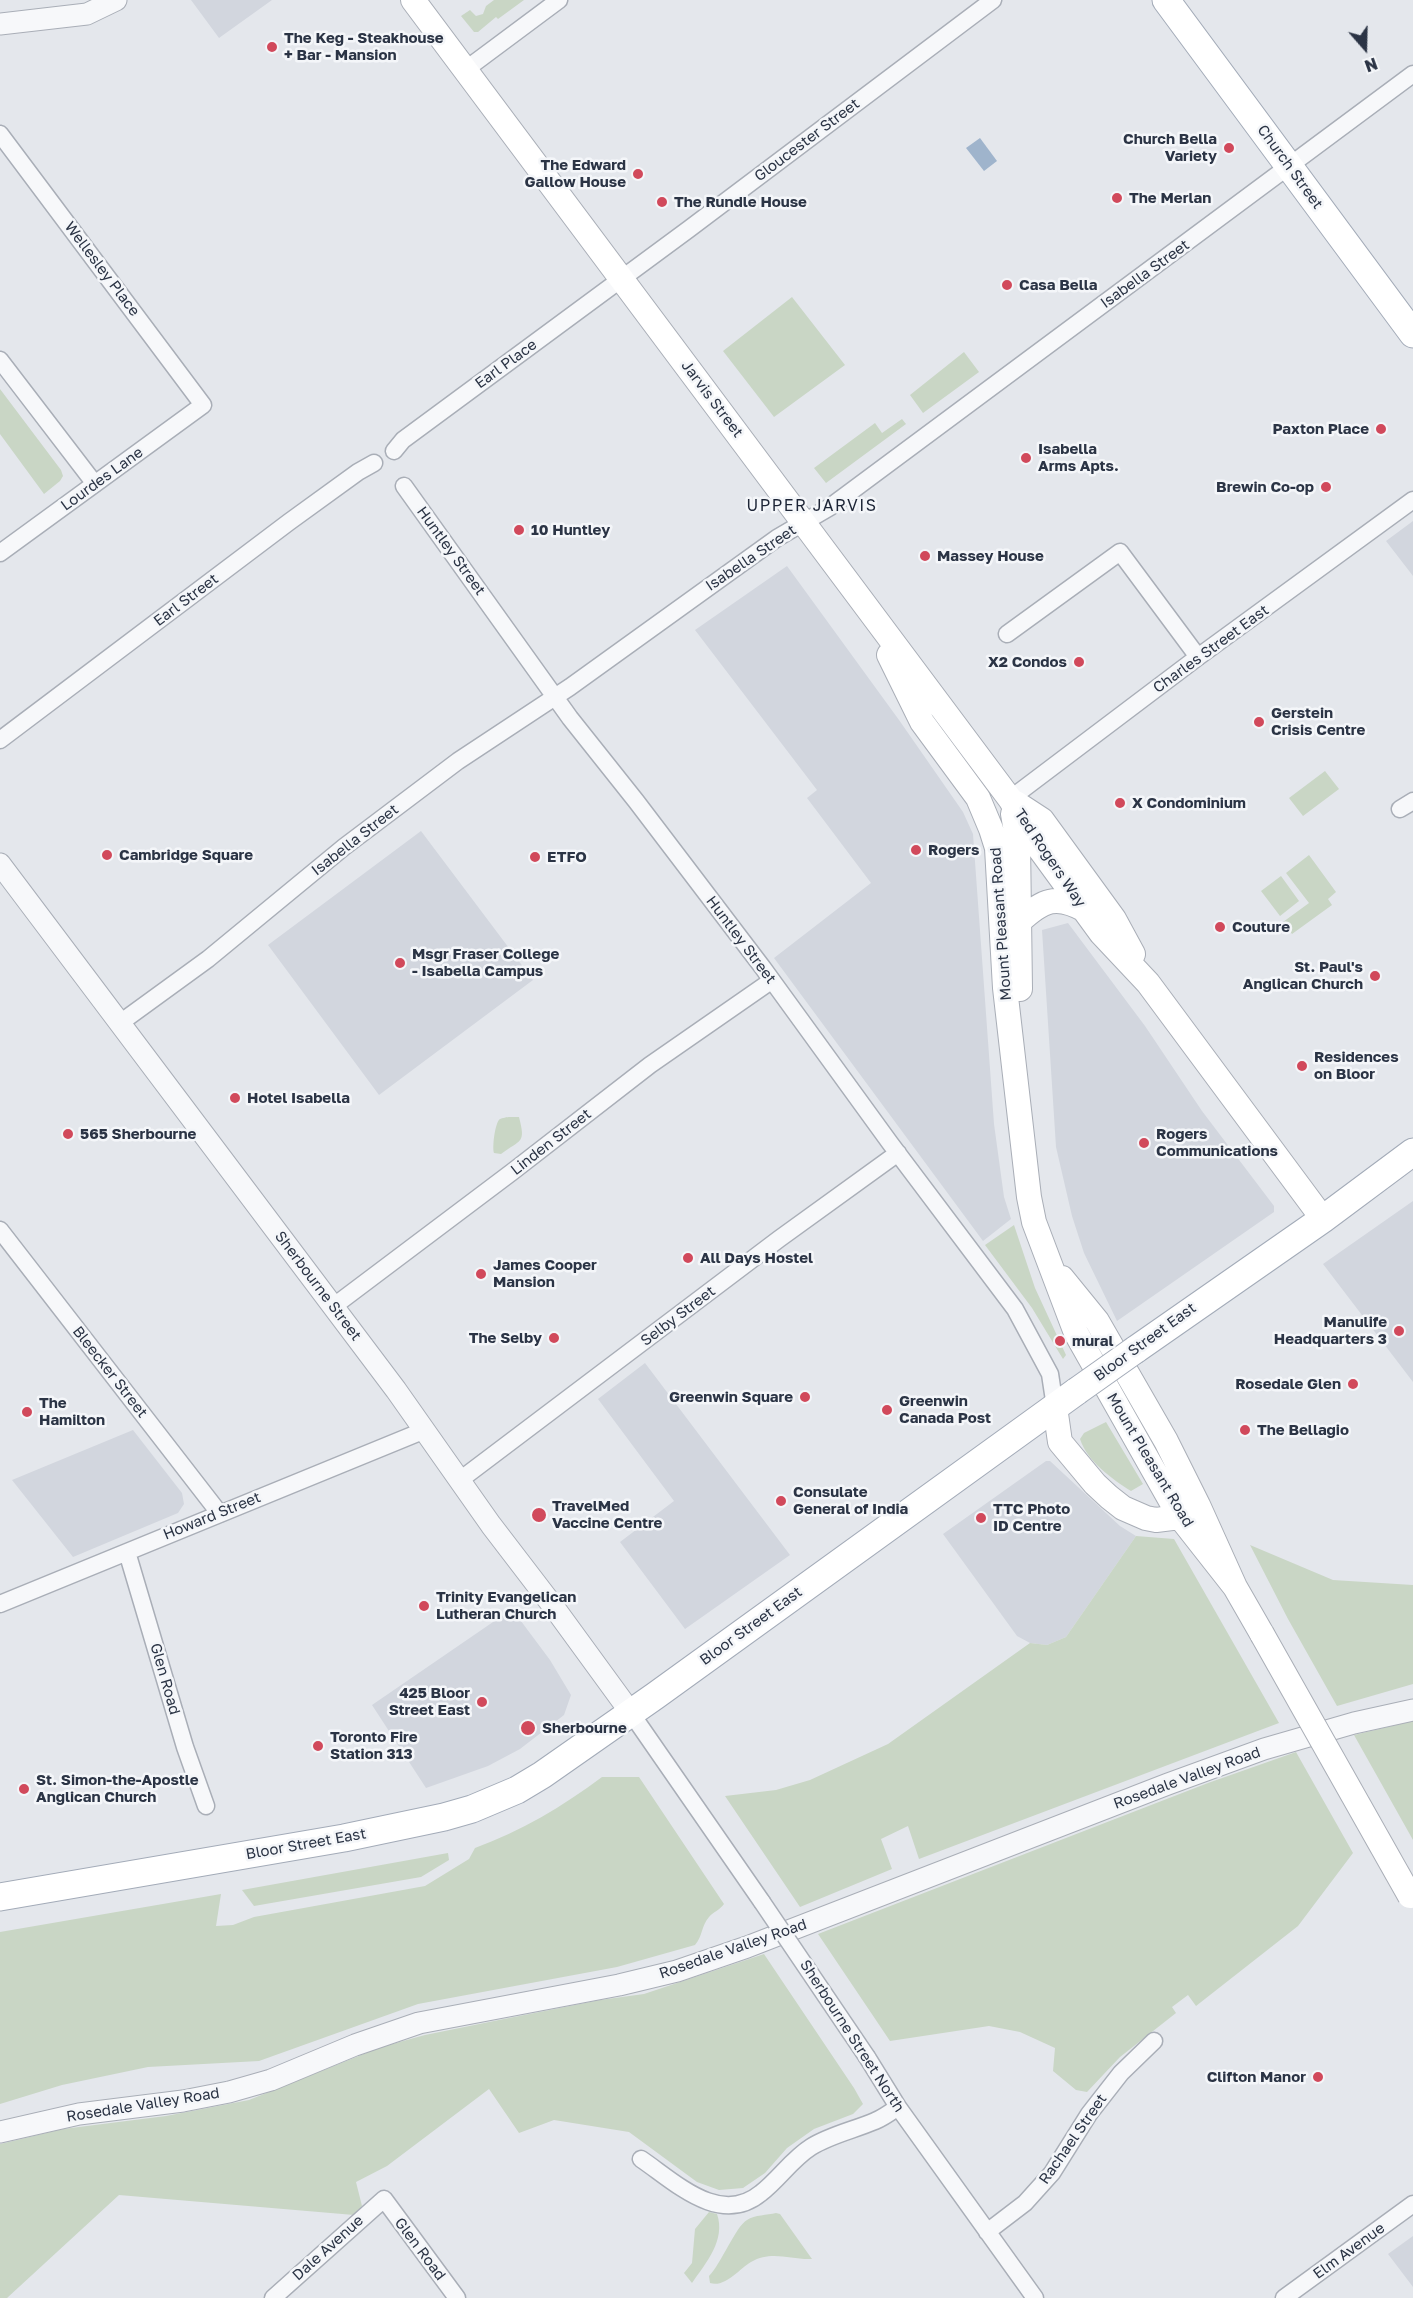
<!DOCTYPE html>
<html>
<head>
<meta charset="utf-8">
<style>
  body { margin:0 }
  #map { position:relative; width:1413px; height:2298px; overflow:hidden; background:#e4e7ec; font-family:"Golos Text",sans-serif }
  canvas { display:block }
  .north { position:absolute; left:1335px; top:18px; width:60px; height:60px; -webkit-text-stroke:4px #f4f6f9; paint-order:stroke; rotate:160deg; font-size:16px; font-weight:700; line-height:24px; text-align:center; color:#2b3445 }
  .north::after { content:''; display:block; margin:auto; width:21px; height:27px; background:#2b3445; clip-path:polygon(50% 0,100% 100%,50% 72%,0 100%) }
</style>
</head>
<body>
<div id="map">
<canvas width="1413" height="2298"></canvas>
<div class="north">N</div>
</div>
<script>
const context = document.querySelector('canvas').getContext('2d');
context.lineJoin = 'round';
function fillPath(path, color) { context.fillStyle = color; context.fill(path, 'evenodd'); }
function trace(path, color, width, dash) { context.strokeStyle = color; context.lineWidth = width; context.lineCap = dash ? 'butt' : 'round'; context.setLineDash(dash || []); context.stroke(path); }
function write(font, color, halo, rows, align = 'center') {
  context.font = font + ' "Golos Text",sans-serif'; context.lineWidth = 5; context.setLineDash([]); context.textBaseline = 'middle'; context.strokeStyle = halo; context.fillStyle = color; for (const [text, x, y, turn = 0] of rows) {
    context.save(); context.translate(x, y); context.rotate((+turn || 0) * Math.PI / 180); context.textAlign = isNaN(turn) ? turn : align; if (halo) context.strokeText(text, 0, 0); context.fillText(text, 0, 0); context.restore();
  }
}
const built = new Path2D(`
  M191,0h81l-53,38z
  M1413,521v55l-27,-35z
  M787,566l112,154 64,92 10,22 21,290 10,73 7,22 -28,22 -209,-283 97,-75 -64,-85 10,-8 -122,-160z
  M421,831l112,149 -154,115 -111,-150z
  M1068,923l77,103 57,85 72,95v6l-157,109 -33,-68 -12,-37 -16,-69 -14,-217z
  M1413,1201v181l-90,-118z
  M645,1363l145,192 -105,74 -65,-87 54,-41 -76,-102z
  M133,1430l49,63 2,11 -6,9 -105,44 -61,-77z
  M1046,1461h4l70,65 16,10 -70,101 -19,8 -17,-2 -13,-7 -74,-102z
  M512,1609l38,51 21,35 -7,20 -44,34 -32,17 -62,22 -54,-83z
  M1413,2236v51l-25,-33z`);
const green = new Path2D(`
  M494,0h30l-26,19 -2,-2 -18,15h-4l-13,-16 9,-6 6,6 7,-2 3,-8z
  M792,297l53,68 -71,52 -51,-66z
  M964,352l15,20 -56,41 -13,-18z
  M0,389l61,81 2,6 -3,5 -16,13 -44,-60z
  M902,419l4,5 -80,59 -12,-15 61,-45 7,10z
  M1325,771l14,18 -36,27 -14,-18z
  M1309,855l27,37 -8,7 4,6 -40,29 -9,-12 26,-19 -23,-30z
  M1281,876l18,25 -19,15 -19,-25z
  M510,1117h9c7,27 2,22 -18,37l-7,-1c-2,-5 1,-31 6,-34 2,-1 7,-2 10,-2z
  M1014,1225l21,63 31,67 -3,4 -31,-51 -47,-63z
  M1106,1422l37,62 -12,7c-19,-12 -44,-30 -51,-52l4,-6z
  M1136,1536l38,3 105,184 -360,136 -11,-33 -27,13 11,30 -92,38 -75,-111 51,-6 34,-10 78,-36 142,-101 17,2 19,-8z
  M1250,1545l83,35 80,5v99l-76,22 -49,-87z
  M1413,1721v119l-59,-105z
  M1296,1752l57,101 -55,73 -102,80 -8,-11 -16,12 4,6 -56,44 -33,35 -11,-2 -23,-19 2,-23 -35,-16 -31,-6 -99,15 -72,-107 390,-151z
  M602,1777h37l85,127c-4,6 -11,8 -15,13 -8,9 -6,19 -14,28l-78,22 -199,37 -159,57 -111,6 -86,18 -62,19v-172l221,-38 -5,32 17,-1 21,-8 171,-31 44,-27 6,-11c46,-17 87,-41 127,-71z
  M448,1853l1,7 -28,17 -167,29 -12,-16z
  M764,1954l90,134 9,16 -10,10 -39,15 -27,19 -22,25 -22,15 -24,2 -22,-8 -68,-50 -75,-12 -35,13 -30,-44 -102,77 -31,16 6,24 -8,9 -235,-20 -112,103h-7v-154l63,-15 103,-13 83,-16 132,-53 44,-12 74,-15 101,-20 44,-6z
  M709,2212l8,2c9,26 -11,49 -25,69l-8,-10 8,-10 3,-34z
  M776,2213l4,1 32,45c-22,1 -40,-9 -61,3 -12,7 -26,26 -41,21l-1,-7c12,-12 27,-50 38,-56 8,-5 20,-5 29,-7z`);
const water = new Path2D(`
  M980,138l17,23 -13,10 -18,-23z`);
const minor = new Path2D(`
  M465,70l94,-70
  M0,134l203,271 -203,148
  M0,360l95,124
  M394,451l9,-11 286,-211 304,-229
  M404,486l166,232 66,83 127,167 127,175 125,166 35,65 5,33
  M1007,634l113,-82 78,105
  M0,740l289,-218 69,-50 16,-9
  M1010,799l188,-142 215,-157
  M1400,809l13,-8
  M120,1023l88,-64 136,-112 114,-86 112,-74 207,-149 53,-31 583,-433
  M0,1230l220,284
  M334,1306l178,-134 138,-107 121,-84
  M460,1480l319,-241 119,-86
  M127,1552l58,195 21,59
  M0,1604l425,-174
  M631,1713l131,189
  M867,2057l31,50 137,191
  M641,2159c34,23 79,68 120,34 18,-14 31,-34 50,-46 19,-12 43,-17 64,-26 8,-3 16,-9 23,-14
  M987,2232l38,-29 27,-30 37,-59 32,-41 33,-32
  M273,2298l111,-99 73,99
  M1284,2298l129,-94`);
const tertiary = new Path2D(`
  M0,24l87,-10 29,-14
  M0,864l396,526 95,135 62,81 78,107
  M0,2132l79,-18 104,-13 46,-9 42,-12 84,-35 64,-22 200,-38 58,-14 70,-24 421,-163 96,-35 90,-26 59,-13`);
const secondary = new Path2D(`
  M413,0l597,799 29,49 62,85 47,50 175,236
  M889,655l33,67 56,76 13,31 6,19 8,140 24,209 5,25 42,111 104,184 55,70
  M1016,803l26,17 72,99 19,35
  M1013,814l5,29 2,146
  M1020,921c23,-21 36,-27 65,-11
  M1062,1278l35,43 69,120 32,64 37,82 27,47
  M1055,1407l5,35 35,42 14,13 14,11 23,10 10,2 24,-3`);
const primary = new Path2D(`
  M1166,0l247,334
  M1135,1350l188,-131 90,-67
  M0,1897l344,-59 100,-21 28,-8 45,-19 25,-15 113,-79 422,-305`);
const minorBridge = new Path2D(`
  M762,1902l105,155`);
const secondaryBridge = new Path2D(`
  M1262,1634l148,262`);
const primaryBridge = new Path2D(`
  M1077,1391l58,-41`);
const markers = [
  [272,47,6,"#d1495b"],
  [1229,148,6,"#d1495b"],
  [638,174,6,"#d1495b"],
  [1117,198,6,"#d1495b"],
  [662,202,6,"#d1495b"],
  [1007,285,6,"#d1495b"],
  [1381,429,6,"#d1495b"],
  [1026,458,6,"#d1495b"],
  [1326,487,6,"#d1495b"],
  [519,530,6,"#d1495b"],
  [925,556,6,"#d1495b"],
  [1079,662,6,"#d1495b"],
  [1259,722,6,"#d1495b"],
  [1120,803,6,"#d1495b"],
  [916,850,6,"#d1495b"],
  [107,855,6,"#d1495b"],
  [535,857,6,"#d1495b"],
  [1220,927,6,"#d1495b"],
  [400,963,6,"#d1495b"],
  [1375,976,6,"#d1495b"],
  [1302,1066,6,"#d1495b"],
  [235,1098,6,"#d1495b"],
  [68,1134,6,"#d1495b"],
  [1144,1143,6,"#d1495b"],
  [688,1258,6,"#d1495b"],
  [481,1274,6,"#d1495b"],
  [1399,1331,6,"#d1495b"],
  [554,1338,6,"#d1495b"],
  [1060,1341,6,"#d1495b"],
  [1353,1384,6,"#d1495b"],
  [805,1397,6,"#d1495b"],
  [887,1410,6,"#d1495b"],
  [27,1412,6,"#d1495b"],
  [1245,1430,6,"#d1495b"],
  [781,1501,6,"#d1495b"],
  [539,1515,8,"#d1495b"],
  [981,1518,6,"#d1495b"],
  [424,1606,6,"#d1495b"],
  [482,1702,6,"#d1495b"],
  [528,1728,8,"#d1495b"],
  [318,1746,6,"#d1495b"],
  [24,1789,6,"#d1495b"],
  [1318,2077,6,"#d1495b"]
];
const poiNames = [
  ["The Keg - Steakhouse",284,38],
  ["+ Bar - Mansion",284,55],
  ["Church Bella",1217,139,"right"],
  ["Variety",1217,156,"right"],
  ["The Edward",626,165,"right"],
  ["Gallow House",626,182,"right"],
  ["The Merlan",1129,198],
  ["The Rundle House",674,202],
  ["Casa Bella",1019,285],
  ["Paxton Place",1369,429,"right"],
  ["Isabella",1038,449],
  ["Arms Apts.",1038,466],
  ["Brewin Co-op",1314,487,"right"],
  ["10 Huntley",531,530],
  ["Massey House",937,556],
  ["X2 Condos",1067,662,"right"],
  ["Gerstein",1271,713],
  ["Crisis Centre",1271,730],
  ["X Condominium",1132,803],
  ["Rogers",928,850],
  ["Cambridge Square",119,855],
  ["ETFO",547,857],
  ["Couture",1232,927],
  ["Msgr Fraser College",412,954],
  ["- Isabella Campus",412,971],
  ["St. Paul's",1363,967,"right"],
  ["Anglican Church",1363,984,"right"],
  ["Residences",1314,1057],
  ["on Bloor",1314,1074],
  ["Hotel Isabella",247,1098],
  ["565 Sherbourne",80,1134],
  ["Rogers",1156,1134],
  ["Communications",1156,1151],
  ["All Days Hostel",700,1258],
  ["James Cooper",493,1265],
  ["Mansion",493,1282],
  ["Manulife",1387,1322,"right"],
  ["Headquarters 3",1387,1339,"right"],
  ["The Selby",542,1338,"right"],
  ["mural",1072,1341],
  ["Rosedale Glen",1341,1384,"right"],
  ["Greenwin Square",793,1397,"right"],
  ["Greenwin",899,1401],
  ["Canada Post",899,1418],
  ["The",39,1403],
  ["Hamilton",39,1420],
  ["The Bellagio",1257,1430],
  ["Consulate",793,1492],
  ["General of India",793,1509],
  ["TravelMed",552,1506],
  ["Vaccine Centre",552,1523],
  ["TTC Photo",993,1509],
  ["ID Centre",993,1526],
  ["Trinity Evangelican",436,1597],
  ["Lutheran Church",436,1614],
  ["425 Bloor",470,1693,"right"],
  ["Street East",470,1710,"right"],
  ["Sherbourne",542,1728],
  ["Toronto Fire",330,1737],
  ["Station 313",330,1754],
  ["St. Simon-the-Apostle",36,1780],
  ["Anglican Church",36,1797],
  ["Clifton Manor",1306,2077,"right"]
];
const streetNames = [
  ["Gloucester Street",807,140,-37],
  ["Church Street",1290,167,54],
  ["Wellesley Place",102,269,53],
  ["Isabella Street",1145,274,-36],
  ["Earl Place",506,364,-36],
  ["Jarvis Street",712,399,53],
  ["Lourdes Lane",102,479,-36],
  ["Huntley Street",451,551,54],
  ["Isabella Street",751,558,-34],
  ["Earl Street",186,600,-37],
  ["Charles Street East",1211,649,-36],
  ["Isabella Street",355,840,-38],
  ["Ted Rogers Way",1050,858,56],
  ["Mount Pleasant Road",1001,924,-94],
  ["Huntley Street",741,940,53],
  ["Linden Street",551,1142,-38],
  ["Sherbourne Street",318,1286,53],
  ["Selby Street",678,1316,-37],
  ["Bloor Street East",1145,1342,-36],
  ["Bleecker Street",110,1372,52],
  ["Mount Pleasant Road",1150,1460,59],
  ["Howard Street",212,1516,-22],
  ["Bloor Street East",751,1626,-36],
  ["Glen Road",165,1679,74],
  ["Rosedale Valley Road",1187,1778,-20],
  ["Bloor Street East",306,1844,-10],
  ["Rosedale Valley Road",733,1949,-19],
  ["Sherbourne Street North",852,2036,57],
  ["Rosedale Valley Road",143,2105,-9],
  ["Rachael Street",1073,2139,-55],
  ["Dale Avenue",328,2248,-42],
  ["Glen Road",420,2249,53],
  ["Elm Avenue",1349,2251,-36]
];
const neighbourhoodNames = [
  ["UPPER JARVIS",812,506]
];
fillPath(built, '#d2d6de');
fillPath(green, '#c9d6c5');
fillPath(water, '#9fb4cc');
trace(minor, '#a9aeb7', 19);
trace(tertiary, '#a9aeb7', 23);
trace(secondary, '#a9aeb7', 26);
trace(primary, '#a3abb8', 29);
trace(minor, '#f7f8fa', 16);
trace(tertiary, '#f7f8fa', 21);
trace(secondary, '#fff', 24);
trace(primary, '#fff', 27);
trace(minorBridge, '#a9aeb7', 19, []);
trace(secondaryBridge, '#a9aeb7', 26, []);
trace(primaryBridge, '#a3abb8', 29, []);
trace(minorBridge, '#f7f8fa', 16);
trace(secondaryBridge, '#fff', 24);
trace(primaryBridge, '#fff', 27);
for (const [x, y, r, color] of markers) { const dot = new Path2D(); dot.arc(x, y, r, 0, 2 * Math.PI); context.fillStyle = color; context.fill(dot); trace(dot, '#f4f6f9', 2); }
write('bold 15px', '#2b3445', '#f4f6f9', poiNames, 'left');
write('15px', '#2b3445', '#f4f6f9', streetNames);
context.letterSpacing = '1.5px';
write('16px', '#1d2536', '#f4f6f9', neighbourhoodNames);
context.letterSpacing = '0px';
</script>
</body>
</html>
